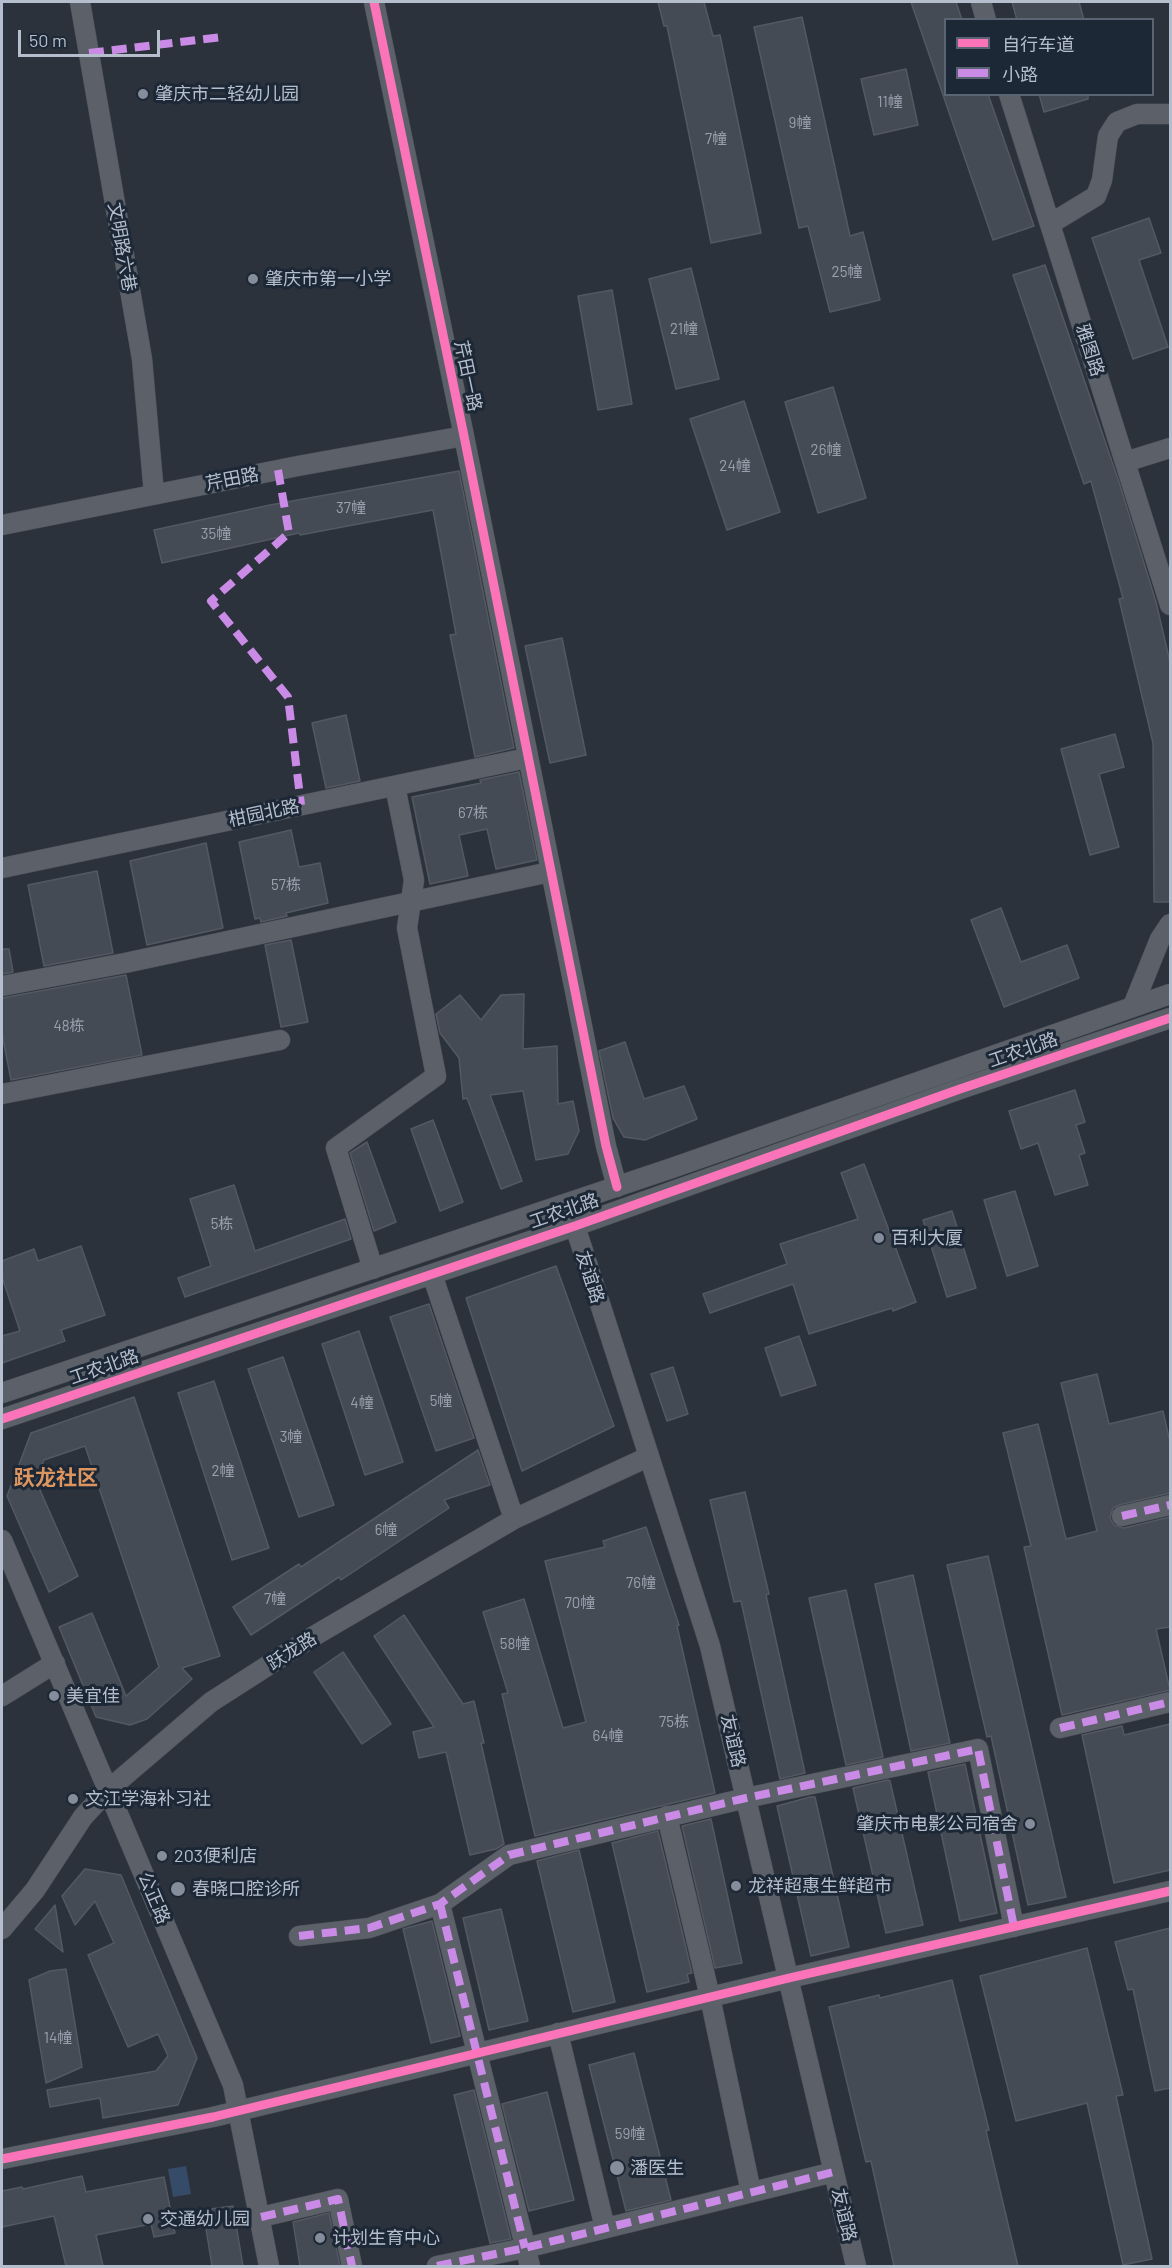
<!DOCTYPE html>
<html>
<head>
<meta charset="utf-8">
<style>
  body { margin:0 }
  #map { position:relative; width:1172px; height:2268px; overflow:hidden; background:#2b323c; font-family:Barlow,"Noto Sans SC",sans-serif }
  canvas { display:block }
  .frame { position:absolute; inset:0; border:3px solid #b5becc; pointer-events:none }
  .legend { position:absolute; left:944px; top:18px; width:210px; height:78px; box-sizing:border-box; background:#1d2837; border:2px solid #5a6473; margin:0; padding:8px 10px; list-style:none; font-size:18px; color:#b5becc }
  .legend li { display:flex; align-items:center; gap:12px; height:30px }
  .legend b { width:30px; border:2px solid #5a6473 }
  .scale { position:absolute; left:18px; top:30px; width:142px; height:27px; box-sizing:border-box; border:3px solid #b5becc; border-top:0; padding-left:8px; font-size:18px; line-height:21px; white-space:nowrap; color:#b5becc; -webkit-text-stroke:4px #1d2837; paint-order:stroke }
</style>
</head>
<body>
<div id="map">
<canvas width="1172" height="2268"></canvas>
<div class="frame"></div>
<ul class="legend">
<li><b style="height:8px;background:#fb73b8"></b>自行车道</li>
<li><b style="height:8px;background:#ca8be6"></b>小路</li>
</ul>
<div class="scale">50 m</div>
</div>
<script>
const context = document.querySelector('canvas').getContext('2d');
context.lineJoin = 'round';
function fillPath(path, color) { context.fillStyle = color; context.fill(path, 'evenodd'); }
function trace(path, color, width, dash) { context.strokeStyle = color; context.lineWidth = width; context.lineCap = dash ? 'butt' : 'round'; context.setLineDash(dash || []); context.stroke(path); }
function write(font, color, halo, rows, align = 'center') {
  context.font = font + ' Barlow,"Noto Sans SC",sans-serif'; context.lineWidth = 6; context.setLineDash([]); context.textBaseline = 'middle'; context.strokeStyle = halo; context.fillStyle = color; for (const [text, x, y, turn = 0] of rows) {
    context.save(); context.translate(x, y); context.rotate((+turn || 0) * Math.PI / 180); context.textAlign = isNaN(turn) ? turn : align; if (halo) context.strokeText(text, 0, 0); context.fillText(text, 0, 0); context.restore();
  }
}
const water = new Path2D(`
  M186,2166l5,28 -18,3 -5,-28z`);
const building = new Path2D(`
  M658,2h46l9,34 7,-1 41,198 -50,10 -44,-217h-3z
  M911,2h45l6,18h-17v74h43l46,132 -41,14z
  M1012,2h67l5,18h-67z
  M802,17l48,219 13,-4 17,68 -50,12 -22,-86 -9,2 -45,-201z
  M906,69l12,56 -44,10 -13,-56z
  M1039,94h49v5l-44,13z
  M1149,218l12,35 -22,7 29,87 -35,12 -41,-121z
  M1045,265l75,220 36,117 14,60v240h-16l-1,-159 -34,-144 4,-1 -32,-117 -7,3 -71,-209z
  M691,268l28,111 -43,10 -27,-110z
  M612,290l20,114 -34,6 -20,-114z
  M833,387l33,111 -48,15 -33,-111z
  M744,401l36,111 -53,18 -37,-111z
  M459,471l55,277 -39,9 -25,-122 6,-1 -23,-124 -133,25 -1,-2 -137,30 -8,-33 116,-25z
  M562,638l24,117 -36,8 -25,-117z
  M346,715l14,66 -34,7 -14,-65z
  M1115,734l9,33 -25,7 20,73 -29,8 -29,-106z
  M519,772l18,88 -41,9 -9,-40 -28,6 9,41 -38,8 -18,-87 69,-14 -1,-3z
  M291,830l8,37 21,-4 8,40 -42,10 1,3 -26,6 -1,-4 -5,1 -16,-77z
  M206,843l17,85 -76,17 -17,-84z
  M97,871l16,82 -69,13 -16,-81z
  M1001,908l20,54 46,-17 12,33 -75,29 -33,-87z
  M291,940l17,82 -27,5 -16,-82z
  M2,949h7l4,23 -11,2z
  M126,975l16,80 -131,25 -9,-46v-36z
  M524,994l-1,55 34,-3 1,58 15,-3 6,30 -11,23 -32,6 -13,-69 -33,4 32,86 -21,8 -34,-91 -4,1 -4,-41 -19,-25 -4,-19 24,-19 21,25 20,-25z
  M625,1042l19,57 40,-13 13,33 -52,21 -21,-3 -11,-19 -14,-67z
  M1075,1090l10,32 -9,3 9,28 -6,2 9,30 -33,10 -17,-52 -17,6 -12,-38z
  M433,1120l30,82 -23,9 -29,-82z
  M367,1142l29,80 -22,9 -24,-78z
  M864,1164l52,138 -23,9 -1,-3 -83,26 -16,-50 -83,29 -7,-19 84,-30 -7,-20 78,-25 -17,-46z
  M234,1185l21,66 90,-32 6,20 -166,58 -7,-19 33,-12 -21,-67z
  M1015,1191l23,75 -31,10 -23,-76z
  M952,1211l24,77 -29,9 -24,-77z
  M81,1246l24,69 -44,15 4,11 -63,22v-27l18,-5 -18,-54v-16l32,-12 4,12z
  M556,1266l58,160 -92,45 -56,-173z
  M429,1304l45,134 -38,13 -46,-134z
  M359,1331l44,131 -38,13 -43,-131z
  M799,1336l17,49 -35,11 -16,-48z
  M283,1357l51,148 -35,12 -51,-148z
  M673,1367l15,47 -21,7 -16,-47z
  M1097,1374l12,50 54,-13 7,31v51l-51,12 -6,3 -3,10 4,7 10,3 46,-11v110l-14,2 14,61 -108,25 -38,-168 7,-1 -28,-113 35,-9 28,115 31,-8 -36,-148z
  M214,1381l55,167 -37,12 -54,-167z
  M134,1397l86,259 -38,12 10,11 -45,40 -17,6 -34,-8 -37,-90 33,-14 34,83 33,-29 -74,-221 -41,14 -8,21 42,95 -29,16 -42,-96 24,-63z
  M478,1450l12,35 -46,15 5,8 -108,72 -2,-3 -88,58 -18,-28 66,-43 2,3z
  M745,1492l24,102 -3,1 39,178 -25,6 -39,-178 -7,1 -24,-102z
  M646,1527l33,98 -2,1 38,167 -180,43 -33,-142 6,-1 -25,-81 41,-13 39,129 23,-6 -41,-161 60,-14 -2,-6z
  M988,1556l78,341 -38,8 -37,-169 -4,1 -40,-172z
  M913,1575l37,168 -39,8 -36,-167z
  M846,1590l37,167 -37,8 -37,-167z
  M404,1615l59,89 11,-3 10,42h-3l23,101 -8,5 -26,6 -24,-103 -27,6 -6,-26 21,-5 -60,-91z
  M343,1652l48,72 -29,20 -48,-72z
  M1170,1724v146l-56,13 -32,-148 40,-9 2,9z
  M965,1764l32,149 -37,8 -32,-149z
  M888,1780l2,1 33,144 -37,8 -33,-145z
  M810,1797h5l34,150 -38,9 -34,-150z
  M711,1819l31,144 -27,5 -33,-142z
  M658,1831l34,142 -5,1 2,8 -42,10 -35,-149z
  M579,1850l36,152 -42,10 -36,-151z
  M85,1869l36,6 76,183 -19,47 -75,13 -3,-20 -50,9 -3,-17 109,-19 12,-15 -10,-22 -30,13 -40,-92 26,-12 -19,-42 -20,24 -13,-29z
  M55,1905l8,47 -28,-23z
  M501,1909l27,112 -39,9 -26,-112z
  M432,1921l28,115 -29,7 -28,-114z
  M1170,1928v160l-15,3 -22,-102 -5,1 -13,-48z
  M1087,1948l36,147 -7,1 36,163 -29,6 -36,-162 -71,18 -36,-145z
  M66,1969l16,98 -36,16 -17,-103 21,-9z
  M952,1980l37,150 -3,1 32,135h-124l-23,-105 -5,1 -37,-155 50,-12 1,3z
  M634,2053l37,147 -45,11 -37,-146z
  M474,2090l37,149 -21,4 -36,-148z
  M547,2092l27,108 -45,11 -27,-107z
  M82,2176l4,16 78,-15 11,56 -21,4 -3,-13 -55,11 7,31h-37l-12,-50 -52,11v-36l20,-4 1,2z
  M233,2206l10,60h-31l-9,-56z
  M329,2213l11,53h-40l-7,-44z`);
const minor = new Path2D(`
  M80,2l62,357 12,135
  M374,2l90,434 142,710 11,41
  M981,2l5,18
  M1009,94l161,511
  M1050,224l46,-28 6,-16 6,-44 9,-14 20,-8h33
  M1125,462l45,-14
  M2,525l296,-59 166,-30
  M2,868l525,-110
  M2,986l123,-23 425,-91
  M1133,1006l27,-67 10,-15
  M2,1094l278,-54
  M575,1226l135,420 146,620
  M373,1269l-37,-121 100,-72 -29,-148 7,-48 -19,-94
  M432,1274l82,245
  M2,1393l670,-225 498,-174
  M2,1419l573,-193 385,-137 210,-71
  M1122,1516l48,-11
  M2,1540l231,545 36,181
  M2,1696l53,-33
  M1060,1728l110,-26
  M667,1816l43,181 41,195
  M440,1904l90,362
  M2,1929l33,-39 48,-73 25,-27 103,-88 103,-66 200,-117 134,-62
  M299,1936l70,-8 71,-24 69,-49 237,-57 232,-49 36,178
  M558,2033l47,195
  M2,2159l211,-42 576,-139 381,-87
  M261,2217l77,-18 14,67
  M437,2266l88,-18 309,-76`);
const quiet = new Path2D(`
  M89,53l133,-16
  M278,470l11,63 -78,68 77,96 13,108
  M1122,1516l48,-11
  M1060,1728l110,-26
  M440,1904l85,344
  M299,1936l70,-8 71,-24 69,-49 237,-57 232,-49 36,178
  M261,2217l77,-18 14,67
  M437,2266l88,-18 309,-76`);
const cycleway = new Path2D(`
  M374,2l90,434 142,710 11,41
  M2,1419l573,-193 385,-137 210,-71
  M2,2159l211,-42 576,-139 381,-87`);
const markers = [
  [143,94,6,"#858d9a"],
  [253,279,6,"#858d9a"],
  [879,1238,6,"#858d9a"],
  [54,1696,6,"#858d9a"],
  [73,1799,6,"#858d9a"],
  [1030,1824,6,"#858d9a"],
  [162,1856,6,"#858d9a"],
  [736,1886,6,"#858d9a"],
  [178,1889,8,"#858d9a"],
  [617,2168,8,"#858d9a"],
  [148,2219,6,"#858d9a"],
  [320,2238,6,"#858d9a"]
];
const numberNames = [
  ["11幢",890,102],
  ["9幢",800,123],
  ["7幢",716,139],
  ["25幢",847,272],
  ["21幢",684,329],
  ["26幢",826,450],
  ["24幢",735,466],
  ["37幢",351,508],
  ["35幢",216,534],
  ["67栋",473,813],
  ["57栋",286,885],
  ["48栋",69,1026],
  ["5栋",222,1224],
  ["5幢",441,1401],
  ["4幢",362,1403],
  ["3幢",291,1437],
  ["2幢",223,1471],
  ["6幢",386,1530],
  ["76幢",641,1583],
  ["7幢",275,1599],
  ["70幢",580,1603],
  ["58幢",515,1644],
  ["75栋",674,1722],
  ["64幢",608,1736],
  ["14幢",58,2038],
  ["59幢",630,2134]
];
const poiNames = [
  ["肇庆市二轻幼儿园",155,94],
  ["肇庆市第一小学",265,279],
  ["百利大厦",891,1238],
  ["美宜佳",66,1696],
  ["文江学海补习社",85,1799],
  ["肇庆市电影公司宿舍",1018,1824,"right"],
  ["203便利店",174,1856],
  ["龙祥超惠生鲜超市",748,1886],
  ["春晓口腔诊所",192,1889],
  ["潘医生",630,2168],
  ["交通幼儿园",160,2219],
  ["计划生育中心",332,2238]
];
const streetNames = [
  ["文明路六巷",122,247,80],
  ["雅图路",1090,350,72],
  ["芹田一路",468,376,78],
  ["芹田路",232,479,-11],
  ["柑园北路",264,813,-12],
  ["工农北路",1023,1050,-19],
  ["工农北路",564,1211,-19],
  ["友谊路",590,1277,72],
  ["工农北路",104,1367,-19],
  ["跃龙路",292,1651,-32],
  ["友谊路",733,1741,77],
  ["公正路",154,1898,67],
  ["友谊路",844,2215,77]
];
const quarterNames = [
  ["跃龙社区",56,1478]
];
fillPath(water, '#364b67');
fillPath(building, '#454b54');
trace(building, '#535963', 1.5);
trace(minor, '#494e56', 21);
trace(minor, '#5b6069', 20);
trace(quiet, '#ca8be6', 8, [15, 8]);
trace(cycleway, '#fb73b8', 9);
for (const [x, y, r, color] of markers) { const dot = new Path2D(); dot.arc(x, y, r, 0, 2 * Math.PI); context.fillStyle = color; context.fill(dot); trace(dot, '#1d2837', 2); }
write('15px', '#99a1ae', null, numberNames);
write('18px', '#b5becc', '#1d2837', poiNames, 'left');
write('18px', '#b5becc', '#1d2837', streetNames);
write('bold 21px', '#dd955f', '#1d2837', quarterNames);
</script>
</body>
</html>
